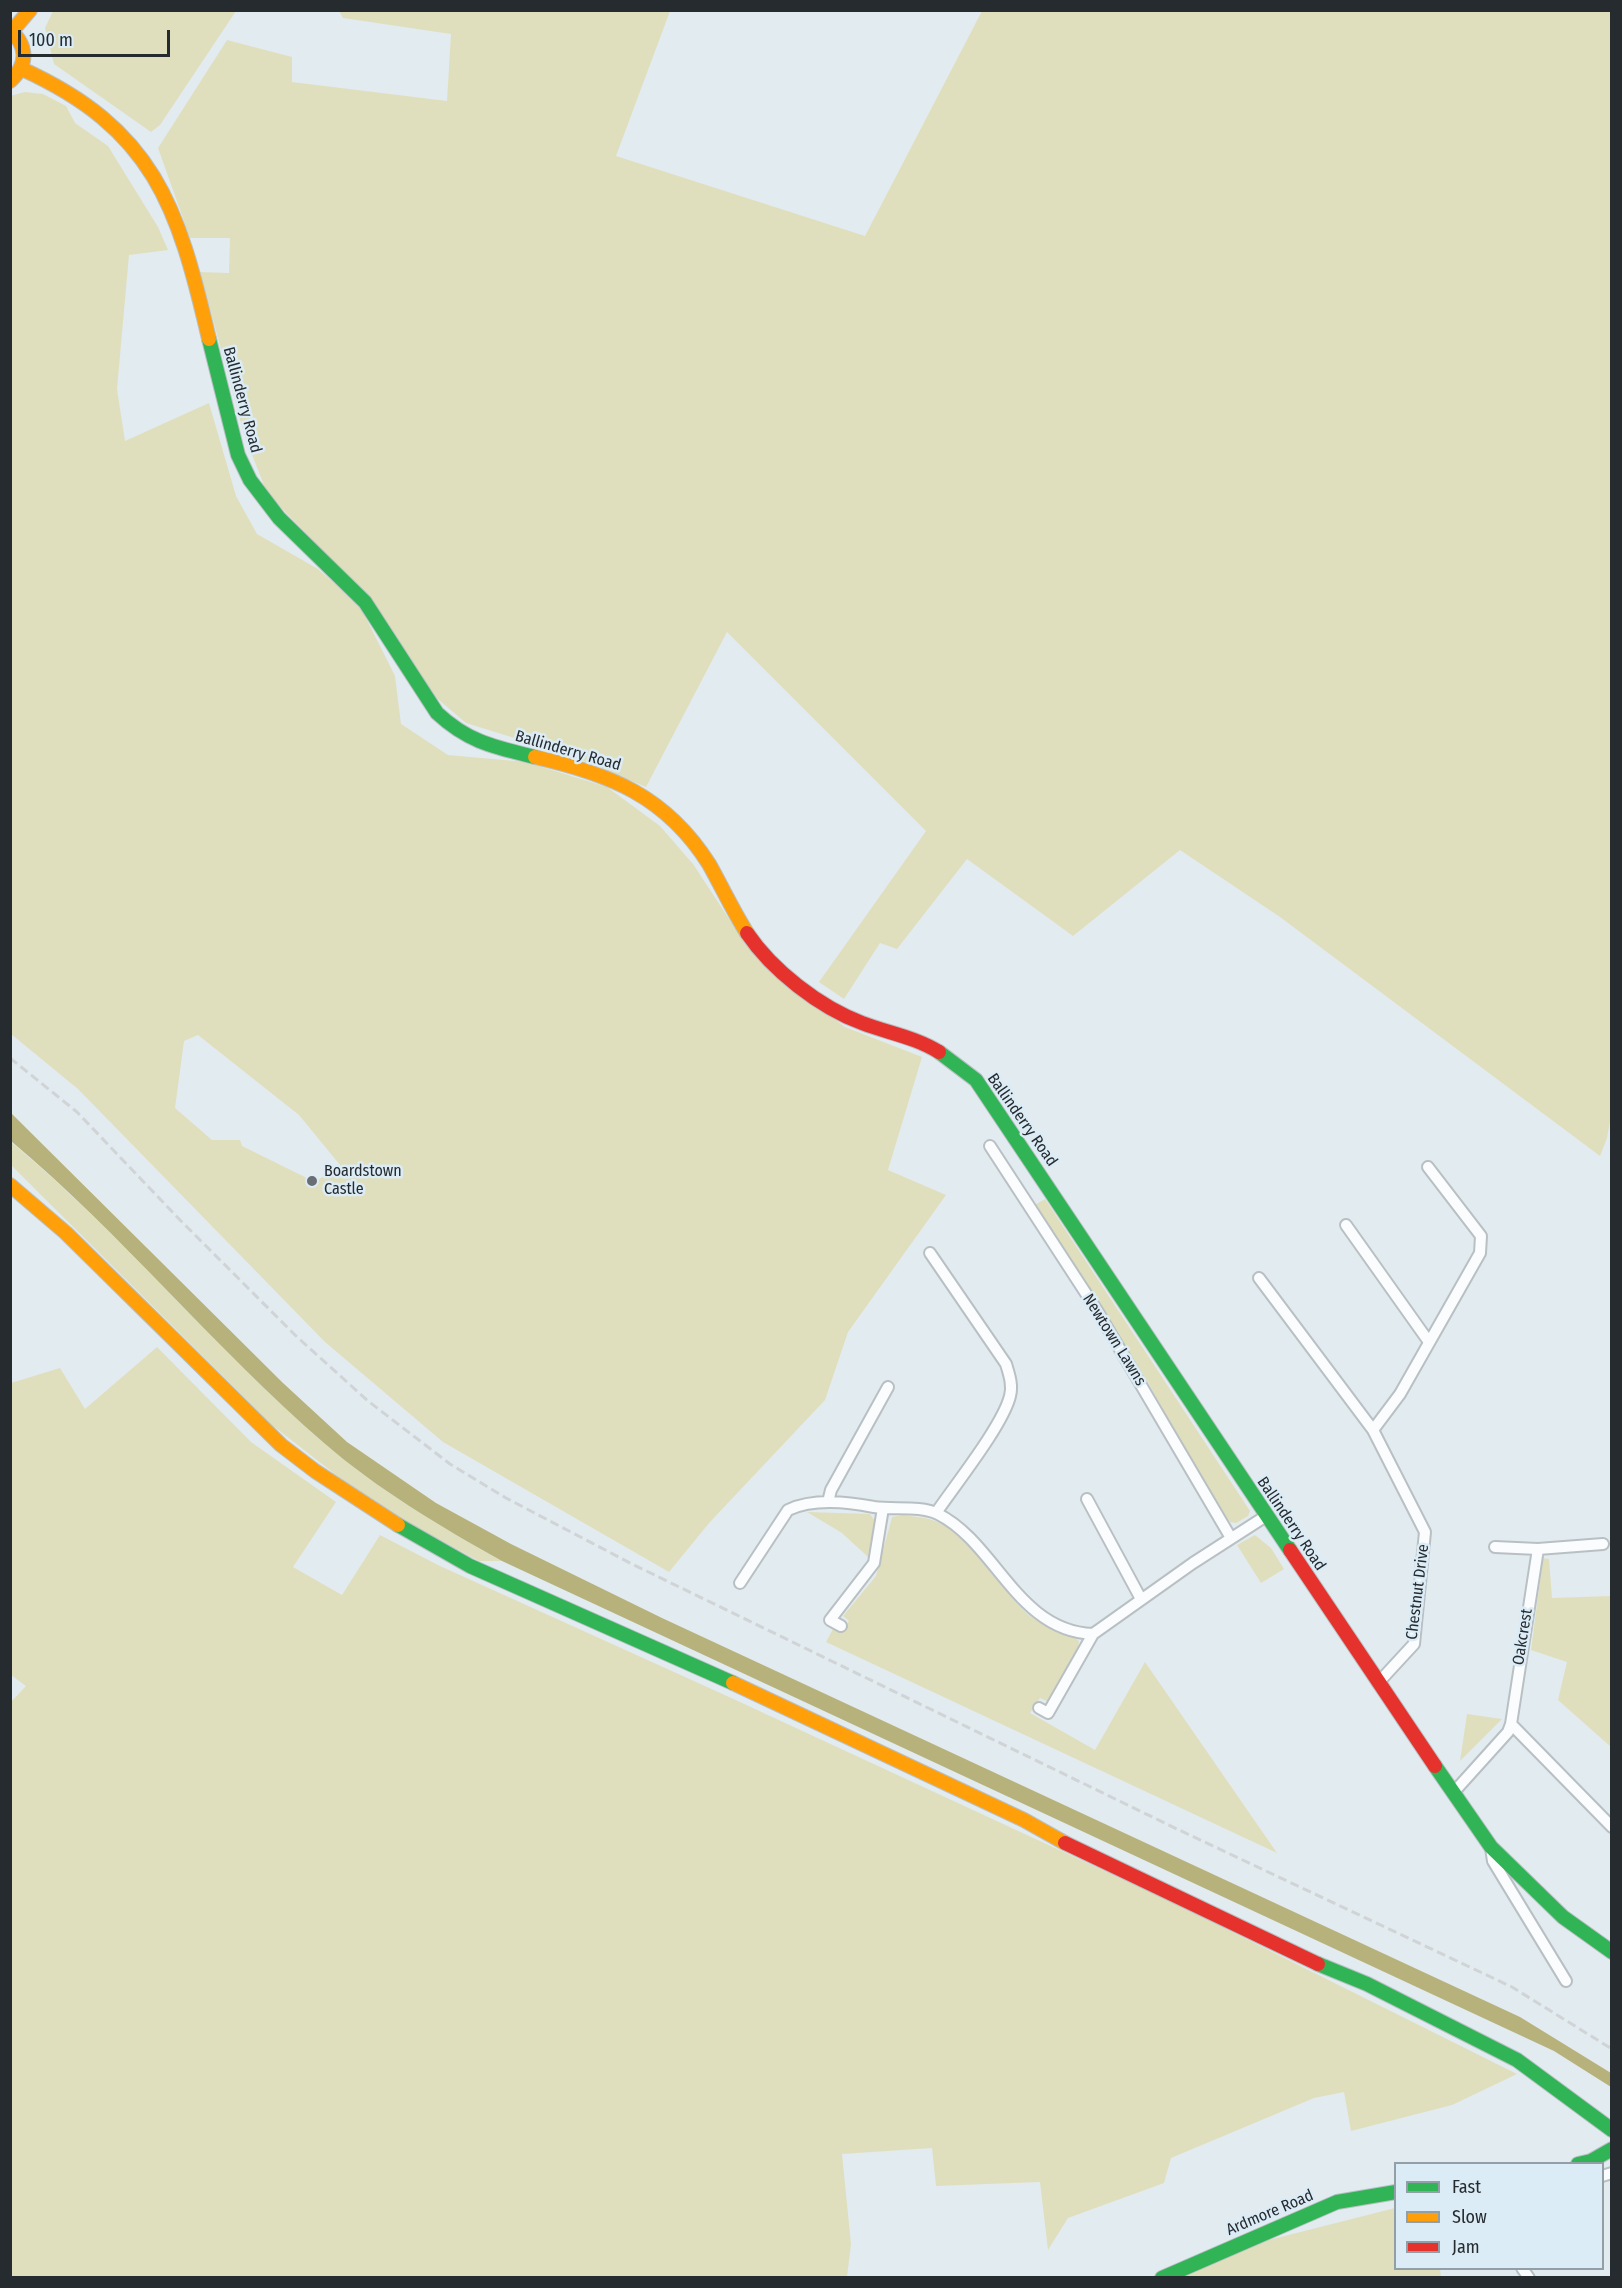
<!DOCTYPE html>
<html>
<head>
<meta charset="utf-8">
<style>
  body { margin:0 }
  #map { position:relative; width:1622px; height:2288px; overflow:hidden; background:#e2ebf0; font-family:"Fira Sans Condensed",sans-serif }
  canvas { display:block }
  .frame { position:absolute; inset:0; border:12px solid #262b2f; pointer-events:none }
  .legend { position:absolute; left:1394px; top:2162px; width:210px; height:108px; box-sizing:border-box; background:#dcecf6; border:2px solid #939fa6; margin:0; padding:8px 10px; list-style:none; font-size:18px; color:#262b2f }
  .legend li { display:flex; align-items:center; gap:12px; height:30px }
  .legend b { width:30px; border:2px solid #939fa6 }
  .scale { position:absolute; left:18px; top:30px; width:152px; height:27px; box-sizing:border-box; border:3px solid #262b2f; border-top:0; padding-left:8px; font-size:18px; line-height:21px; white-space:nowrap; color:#262b2f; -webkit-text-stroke:4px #dcecf6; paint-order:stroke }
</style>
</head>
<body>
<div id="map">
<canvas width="1622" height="2288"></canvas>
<div class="frame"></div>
<ul class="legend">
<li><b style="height:8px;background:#30b455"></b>Fast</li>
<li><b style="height:8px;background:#ff9f0a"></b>Slow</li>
<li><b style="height:8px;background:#e5322d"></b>Jam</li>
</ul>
<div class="scale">100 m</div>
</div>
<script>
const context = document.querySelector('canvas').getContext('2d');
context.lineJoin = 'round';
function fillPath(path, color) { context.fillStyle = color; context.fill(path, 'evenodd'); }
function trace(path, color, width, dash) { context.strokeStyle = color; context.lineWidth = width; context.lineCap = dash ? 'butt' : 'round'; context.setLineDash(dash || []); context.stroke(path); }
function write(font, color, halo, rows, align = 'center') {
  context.font = font + ' "Fira Sans Condensed",sans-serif'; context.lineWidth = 5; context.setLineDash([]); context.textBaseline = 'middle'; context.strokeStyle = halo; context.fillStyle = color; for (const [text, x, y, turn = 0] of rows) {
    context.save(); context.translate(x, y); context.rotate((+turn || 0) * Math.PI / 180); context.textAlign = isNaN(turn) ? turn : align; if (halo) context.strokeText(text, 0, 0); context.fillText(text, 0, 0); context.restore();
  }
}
const green = new Path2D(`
  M53,11v-1l183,1 -76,114 -9,7 -97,-68 -9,-36z
  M339,11h331l-54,145 249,80 117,-225h629l1,1099 -5,28 -7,18 -320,-239 -100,-67 -107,86 -106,-77 -70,90 -17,-6 -36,56 -25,-17 107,-151 -199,-199 -81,155 -77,-32 -103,-32 -34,-29 -62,-95 -103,-106 -23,-59 -44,-162 29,1 1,-35h-40l-32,-90 69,-108 65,17v25l155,19 4,-67 -108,-16z
  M25,92l18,2 23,12 9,17 33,23 50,81 10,23 -39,5 -12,134 8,52 84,-38 27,93 21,38 61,35 42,37 35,70 6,48 47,31 78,7 81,25 53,39 33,38 48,73 26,31 78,59 77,30 -34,113 58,25 -98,137 -23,68 -115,122 -41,50 -226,-130 -118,-100 -247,-253 -67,-55 -1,-938zM198,1035l101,80 41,50 -25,17 -73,-36 -2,-6h-28l-37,-32 9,-67z
  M10,1141c112,93 204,207 314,302 53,46 117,84 178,118h-23l-75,-41 -64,-42 -68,-53 -261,-260z
  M1045,1199l205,312 -2,5 -12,7 -6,-1 -23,-33 -58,-105 -116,-178z
  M157,1347l94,95 85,60 -43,65 49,28 38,-60 60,31 287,130 451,209 339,169 -65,31 -101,26 -7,-39 -30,6 -143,60 -7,25 -96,35 -20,32 -8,-68 -104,4 -4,-38 -90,6 9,90 -4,33h-836l-1,-574 16,-17 -15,-11v-292l49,-15 25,41z
  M807,1512l63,2 5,7 -7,36 -26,-24z
  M903,1515c11,2 23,2 32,6 35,12 67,72 95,95 16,13 36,14 49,25l-1,10 -29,51 -9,-4 -10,15 65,37 50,-88 132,191 -451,-211 7,-13 8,3 8,-11 -6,-5 33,-40 16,-59z
  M1255,1535l16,13 13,21 -23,14 -24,-38z
  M1543,1558l6,1 3,39 59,-2v151l-53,-47 9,-38 -36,-12z
  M1467,1714l35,5 -42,42z
  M1395,2208l1,60 44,1 1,8 -262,1 82,-36z`);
const water = new Path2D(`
  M10,1112l273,271 64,59 89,61 75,41 151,74 858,399 91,56v14l-57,-36 -1052,-490c-61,-34 -125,-72 -178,-118 -110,-95 -202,-209 -313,-302z`);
const street = new Path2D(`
  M990,1146l108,166 133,226
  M1346,1225l83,117
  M930,1253l76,111c3,10 7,21 4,32 -7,29 -55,89 -74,117
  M1259,1278l114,152
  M1087,1499l54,100
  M828,1502l3,-12 57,-103
  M1495,1547l43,2 65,-5
  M740,1583l48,-73c26,-12 59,-8 86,-3 20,3 46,-2 64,7 58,29 79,117 155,120l100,-71 73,-47
  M841,1626l-11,-6 44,-57 9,-55
  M1378,1683l36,-39 11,-112 -52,-102 27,-36 80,-141 1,-17 -53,-69
  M1039,1708l9,5 45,-79
  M1511,1724l101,103
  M1453,1793l55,-61 3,-8 27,-175
  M1491,1848l2,13 73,120
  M1602,2176l10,-3
  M1522,2268l7,10`);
const fast = new Path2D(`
  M209,339l29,116 12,25 29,38 86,84 72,111c31,29 57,34 98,44
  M939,1052l37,28 314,470
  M398,1525l72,41 263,117
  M1435,1766l56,81 72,70 49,35
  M1318,1964l49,20 150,76 95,70
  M1578,2164l13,-3 21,-12
  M1162,2278l175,-76 59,-10`);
const slow = new Path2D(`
  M10,30c18,16 18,35 0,51
  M12,31l18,-21
  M22,69c132,60 156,137 187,270
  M535,757c75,17 131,39 174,107 13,23 24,47 38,69
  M10,1185l56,48 215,212 34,26 83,54
  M733,1683l291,137 41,23`);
const jam = new Path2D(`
  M747,933c25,37 72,74 115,90 26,10 53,14 77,29
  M1290,1550l145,216
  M1065,1843l253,121`);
const rail = new Path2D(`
  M10,1058l67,54 103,108 115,115 73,66 82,63 56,34 126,66 545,265 335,158 100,62`);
const markers = [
  [312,1181,6,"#686e73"]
];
const streetNames = [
  ["Ballinderry Road",242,400,75],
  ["Ballinderry Road",568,751,16],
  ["Ballinderry Road",1022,1120,55],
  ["Newtown Lawns",1114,1340,58],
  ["Ballinderry Road",1291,1524,56],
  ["Chestnut Drive",1418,1592,-83],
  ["Oakcrest",1523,1637,-81],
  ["Ardmore Road",1270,2213,-23]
];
const poiNames = [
  ["Boardstown",324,1172],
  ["Castle",324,1190]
];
fillPath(green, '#e0dfbd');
fillPath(water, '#b7b27c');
trace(street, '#b9c0c4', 14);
trace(fast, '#b9c0c4', 16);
trace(slow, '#b9c0c4', 16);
trace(jam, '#b9c0c4', 16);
trace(street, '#fbfcfd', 10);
trace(fast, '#30b455', 14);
trace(slow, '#ff9f0a', 14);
trace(jam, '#e5322d', 14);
trace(rail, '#d1d4d6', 3, [9, 4.5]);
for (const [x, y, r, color] of markers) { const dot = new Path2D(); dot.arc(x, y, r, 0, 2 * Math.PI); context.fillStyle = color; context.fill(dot); trace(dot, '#dcecf6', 2); }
write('16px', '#262b2f', '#dcecf6', streetNames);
write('16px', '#262b2f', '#dcecf6', poiNames, 'left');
</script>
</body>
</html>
